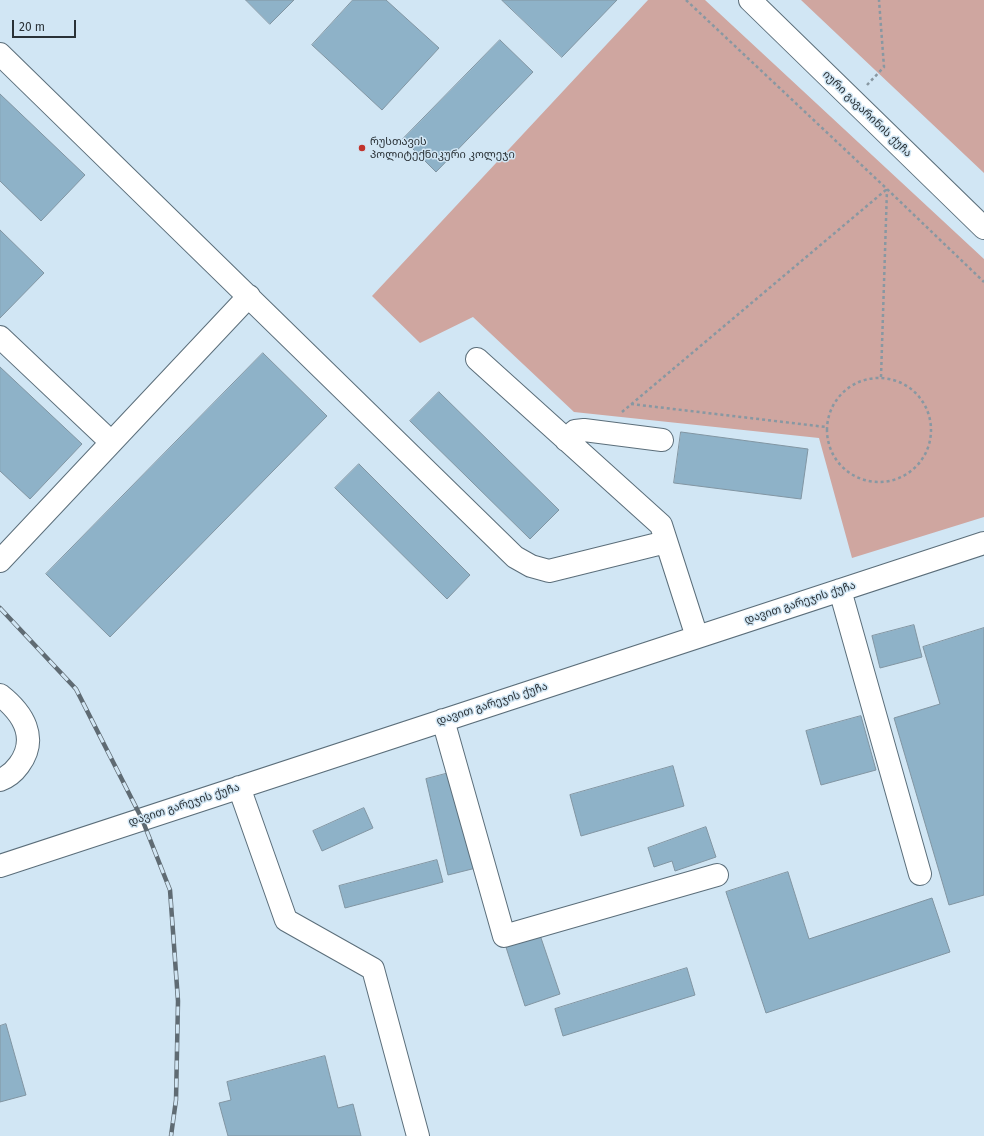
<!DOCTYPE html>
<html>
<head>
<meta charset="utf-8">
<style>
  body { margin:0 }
  #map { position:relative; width:984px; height:1136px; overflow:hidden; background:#d1e6f4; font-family:"Fira Sans",sans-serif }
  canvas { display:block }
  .scale { position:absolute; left:12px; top:20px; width:64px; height:18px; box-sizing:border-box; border:2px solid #2a3237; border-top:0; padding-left:5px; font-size:12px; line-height:14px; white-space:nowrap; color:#2a3237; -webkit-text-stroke:3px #d1e6f4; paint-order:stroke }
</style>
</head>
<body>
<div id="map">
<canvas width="984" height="1136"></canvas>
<div class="scale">20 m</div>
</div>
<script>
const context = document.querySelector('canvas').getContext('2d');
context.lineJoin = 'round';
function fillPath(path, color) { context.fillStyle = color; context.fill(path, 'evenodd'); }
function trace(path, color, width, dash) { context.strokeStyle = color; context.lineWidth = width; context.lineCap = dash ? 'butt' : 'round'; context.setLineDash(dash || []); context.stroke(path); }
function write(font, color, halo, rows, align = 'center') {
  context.font = font + ' "Fira Sans","Noto Sans Georgian",sans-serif'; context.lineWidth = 3; context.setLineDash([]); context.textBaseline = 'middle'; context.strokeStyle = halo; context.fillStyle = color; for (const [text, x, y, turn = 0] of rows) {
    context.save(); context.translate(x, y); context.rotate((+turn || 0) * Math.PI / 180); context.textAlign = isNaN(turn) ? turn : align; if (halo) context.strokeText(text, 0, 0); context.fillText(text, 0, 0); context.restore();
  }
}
const green = new Path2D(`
  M648,0h57l279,259v258l-132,41 -33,-120 -245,-26 -101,-95 -53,26 -48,-47z
  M801,0h183v173z`);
const building = new Path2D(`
  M246,0h48l-24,24z
  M353,0h33l53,48 -57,62 -70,-65z
  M502,0h115l-55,57z
  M500,40l33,32 -97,100 -33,-33z
  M0,94l85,81 -44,46 -41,-40z
  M0,230l44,43 -44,45z
  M263,353l64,63 -217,221 -64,-63z
  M0,367l82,77 -52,55 -30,-28z
  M439,392l120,118 -29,29 -120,-118z
  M681,432l127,17 -7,50 -127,-16z
  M359,464l111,111 -23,24 -112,-111z
  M914,625l8,32 -42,11 -8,-32z
  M984,628v267l-35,10 -55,-187 46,-14 -17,-57z
  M861,716l15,54 -55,15 -15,-54z
  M673,766l11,40 -103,30 -11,-41z
  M453,772l23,96 -28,7 -22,-96z
  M364,808l9,20 -51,23 -9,-20z
  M706,827l10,30 -41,14 -3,-10 -18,6 -6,-19z
  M437,860l6,22 -98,26 -6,-22z
  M788,872l21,67 123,-41 18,54 -184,61 -40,-121z
  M538,929l22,65 -35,12 -21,-65z
  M687,968l8,27 -132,41 -8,-27z
  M6,1024l20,71 -26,7v-76z
  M325,1056l13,52 15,-4 8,32h-133l-9,-33 12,-3 -4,-18z`);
const path = new Path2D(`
  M686,0l201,189 97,93
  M867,85l17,-18 -5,-67
  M881,377l6,-188
  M827 430a52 52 0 1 1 104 0a52 52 0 1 1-104 0Z
  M631,404l195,23
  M622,412l265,-223`);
const minor = new Path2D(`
  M750,0l234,228
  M0,54l515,503 16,9 18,5 117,-29
  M0,337l111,105
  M477,359l184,166 36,112
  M566,440l9,-9 9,-1 78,10
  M0,561l249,-265
  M840,590l80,284
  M0,695c23,18 39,43 19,70 -5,7 -11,12 -19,15
  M443,720l61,216 213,-61
  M239,787l47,133 87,49 45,167
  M0,866l984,-323`);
const rail = new Path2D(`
  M0,608l76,81 66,130 28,71 8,111 -2,99 -5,36`);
const markers = [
  [362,148,4,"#c1332c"]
];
const streetNames = [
  ["იური გაგარინის ქუჩა",867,114,44],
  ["დავით გარეჯის ქუჩა",800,603,-18],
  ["დავით გარეჯის ქუჩა",492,704,-18],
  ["დავით გარეჯის ქუჩა",184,805,-18]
];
const poiNames = [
  ["რუსთავის",370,142],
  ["პოლიტექნიკური კოლეჯი",370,155]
];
fillPath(green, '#cfa6a0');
fillPath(building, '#8eb2c8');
trace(building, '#8195a2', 1);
trace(minor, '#5b6e7a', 24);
trace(path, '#8898a2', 2.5, [3, 3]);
trace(minor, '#fff', 22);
trace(rail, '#5f6b73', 4.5);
trace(rail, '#d1e6f4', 3, [9]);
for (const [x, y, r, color] of markers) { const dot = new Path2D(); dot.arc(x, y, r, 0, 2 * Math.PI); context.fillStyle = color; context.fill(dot); trace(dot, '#d1e6f4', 1.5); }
write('11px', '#2a3237', '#d1e6f4', streetNames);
write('11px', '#2a3237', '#d1e6f4', poiNames, 'left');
</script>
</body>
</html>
